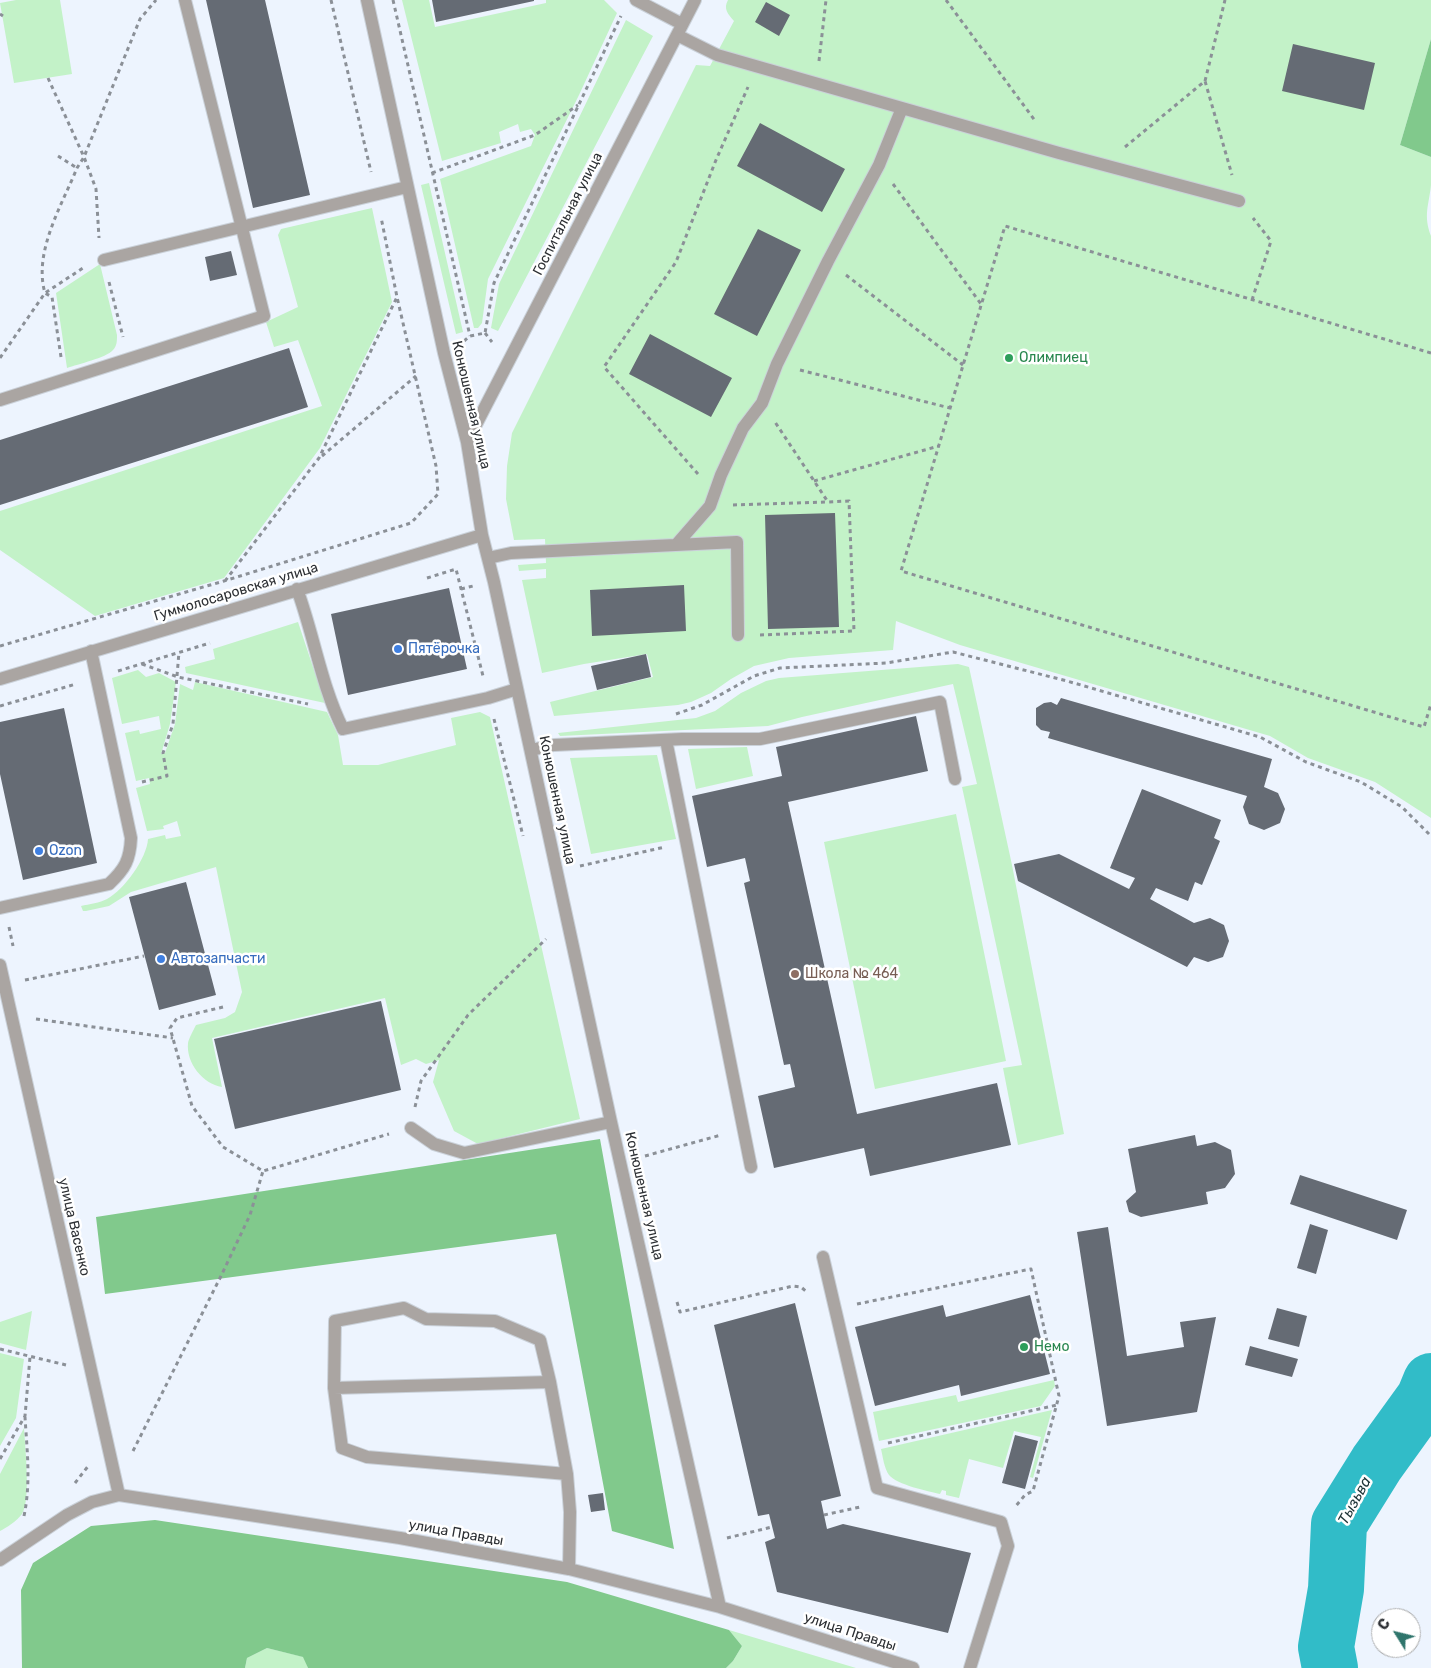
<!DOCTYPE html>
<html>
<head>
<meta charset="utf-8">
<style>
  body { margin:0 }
  #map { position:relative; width:1431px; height:1668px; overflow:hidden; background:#edf4fe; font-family:Rubik,sans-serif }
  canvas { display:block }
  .north { position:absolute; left:1371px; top:1608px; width:50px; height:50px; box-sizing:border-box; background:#fff; border:1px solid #abacad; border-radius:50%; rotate:306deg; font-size:14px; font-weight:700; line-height:20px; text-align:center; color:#2c2f33 }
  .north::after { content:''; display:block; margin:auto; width:18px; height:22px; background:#2f756c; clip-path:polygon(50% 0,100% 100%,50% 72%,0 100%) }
</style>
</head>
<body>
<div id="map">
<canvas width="1431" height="1668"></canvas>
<div class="north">С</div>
</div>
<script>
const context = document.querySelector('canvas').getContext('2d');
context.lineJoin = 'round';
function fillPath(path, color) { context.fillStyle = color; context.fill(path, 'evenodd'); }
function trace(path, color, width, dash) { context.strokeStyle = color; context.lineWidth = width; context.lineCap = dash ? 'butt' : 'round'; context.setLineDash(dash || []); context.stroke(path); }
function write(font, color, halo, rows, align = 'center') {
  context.font = font + ' Rubik,sans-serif'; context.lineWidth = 5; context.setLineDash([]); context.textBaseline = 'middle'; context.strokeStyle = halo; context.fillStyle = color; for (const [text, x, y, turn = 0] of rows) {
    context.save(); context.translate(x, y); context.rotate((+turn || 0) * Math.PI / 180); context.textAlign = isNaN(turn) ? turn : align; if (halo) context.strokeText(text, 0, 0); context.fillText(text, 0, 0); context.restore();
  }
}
const green = new Path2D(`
  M16,0h44l12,74 -58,9 -14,-80z
  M402,0h27l6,27 111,-24v-3h58l13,13 -38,82 -91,184 -6,44 -4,5h-4l-34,-149 91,-33 4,-11 -4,-6 -11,3 -2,-8 -19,8 2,11 -59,18z
  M728,0h703v39l-31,106 31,12c0,9 0,19 0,28 -2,20 -8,30 0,51v582l-56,-36 -67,-24 -38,-22 -310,-91 -64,-24 -3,29 -104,8 -35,8 -23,13 -20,14 -20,9 -13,3 -124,11 -4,-14 103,-25 -6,-23 -63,10 -42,9 -20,-93 24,-2v-9l-27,2 -1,-6 28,-2 -1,-24 -31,1 -8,-41 1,-33 5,-33 184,-368 14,1 24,-45c-6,-7 -11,-12 -6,-21z
  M626,20l27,16 -155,295 -7,-3 8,-44z
  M429,183l34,149 -7,2 -35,-149z
  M372,208l20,94 -72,146 -96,130 -129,38 -95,-66v-39l322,-105 -24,-66 -24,7 -8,-25 32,-15 -20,-72 3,-6z
  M100,264l17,71c0,6 0,11 -4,15 -7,8 -35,14 -46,18l-11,-75z
  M298,622l27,81 -139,-30 -1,-6 30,-8 -2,-10z
  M958,664l11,3 43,198 52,269 -46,11 -15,-77 19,-3 -60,-278 15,-3 -24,-100 -151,33 -34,9 -208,10 -2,-3 138,-15 19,-7 26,-18 25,-12 13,-3z
  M138,670l8,7 13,-4 17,9 -6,42 -9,30 4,-1 10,-29 5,-40 13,6 2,-8 132,30 11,23 5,30h35l78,-20 -5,-27 29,-6 10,5 90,402 -102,25 -24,-13 -21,-49 6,-22 -13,4 -10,-5 -15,6 -16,-67 -173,40 10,49c-19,-3 -36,-24 -34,-44 1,-5 5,-12 8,-18l29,-7 10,-6 7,-20 -26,-125 -85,25 -22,14 -23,5h-3l-2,-5c8,-2 19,-3 26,-7 17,-9 40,-41 41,-60l17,-4 1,4 15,-3 -4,-15 -14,5 1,3 -17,2 -11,-43 14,-4 -1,-6 -13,3 -11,-48 14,-3 1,4 21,-5 -2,-13 -37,8 -10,-46z
  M747,747l6,29 -57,13 -8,-40z
  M657,755l19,84 -85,15 -21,-96z
  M956,814l50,247 -131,28 -51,-247z
  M32,1311l-6,39 -26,-7v-21z
  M0,1353l24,6 -8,59 -16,28z
  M1054,1380l1,6 -14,20 -162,35 -6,-29 83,-17 2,7z
  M1052,1410l-19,68 -3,-1 11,-40 -27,-6 -11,37 -34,-9 -10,39 -13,-3v-4l-4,-1 -2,4c-12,-3 -43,-9 -51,-19 -5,-7 -6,-18 -8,-26z
  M24,1428c1,18 7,73 -2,86 -5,7 -16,14 -22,17v-57z
  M729,1630l127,38h-130l7,-7 9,-15z
  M267,1648l37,9 4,11h-63l2,-10z`);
const forest = new Path2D(`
  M1431,39v118l-31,-12z
  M600,1139l74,410 -62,-18 -56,-297 -451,60 -9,-77z
  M155,1520l412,62 162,48 13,16 -9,15 -7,7h-418l-5,-11 -36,-9 -20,10 -2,10h-223l-1,-78 12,-27 58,-37z`);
const river = new Path2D(`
  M1330,1668l-4,-21 10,-58 3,-65 38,-61 47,-65 7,-17`);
const building = new Path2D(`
  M206,0h59l45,195 -57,13z
  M432,0h102v1l-98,21z
  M766,2l24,13 -11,21 -24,-14z
  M1293,44l82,19 -11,47 -82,-19z
  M760,123l85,46 -23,43 -85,-46z
  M758,229l43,21 -44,86 -43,-22z
  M231,251l6,24 -27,6 -5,-24z
  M650,334l82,44 -21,39 -82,-43z
  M289,348l19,59 -308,98v-65z
  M835,513l4,114 -71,2 -3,-114z
  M684,585l2,46 -94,5 -2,-46z
  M449,588l18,81 -119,26 -17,-81z
  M646,654l5,23 -54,13 -6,-24z
  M1061,698l211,61 -8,28 14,6 7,16 -5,14 -16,7 -15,-6 -6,-17 4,-11 -199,-58 2,-6 -9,-2 -5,-5v-17l8,-5 7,-1 6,3z
  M64,708l33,155 -74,17 -23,-106v-52z
  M916,716l12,55 -140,31 69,312 140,-31 14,62 -141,31 -6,-28 -90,20 -16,-72 37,-9 -5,-23 -6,1 -40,-182 6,-2 -5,-23 -38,9 -15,-71 90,-20 -6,-29z
  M1142,789l79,31 -7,18 6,3 -18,44 -7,-3 -7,19 -32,-13 -6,11 44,24 16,-5 14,7 5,16 -6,16 -15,5 -14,-5 -7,10 -169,-86 -4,-17 45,-10 70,35 6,-11 -25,-10z
  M186,882l30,113 -57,15 -30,-113z
  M381,1001l20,89 -166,39 -21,-90z
  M1195,1135l2,11 18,-4 16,8 4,24 -10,14 -19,4 2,12 -67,13 -12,-5 -3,-11 10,-9 -8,-43z
  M1300,1175l107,35 -10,30 -107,-36z
  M1310,1224l18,6 -12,44 -19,-6z
  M1108,1227l19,129 57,-9 -4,-25 36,-5 -19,95 -90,14 -30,-194z
  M1030,1295l20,79 -89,22 -2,-11 -84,21 -20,-79 88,-22 3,12z
  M795,1303l46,193 -20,5 6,28 16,-5 128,29 -23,80 -171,-41 -12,-50 10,-4 -6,-24 -11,2 -44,-191z
  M1277,1308l30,8 -8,31 -31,-8z
  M1250,1346l48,13 -6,18 -47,-12z
  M1015,1435l23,6 -13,48 -23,-6z
  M603,1493l2,17 -14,2 -3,-17z`);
const path = new Path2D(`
  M331,0l40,172
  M393,0l77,336
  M946,0l90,122
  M0,14l3,2
  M819,61l7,-61
  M48,78l36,79 12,32 3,49
  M1205,81l20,-81
  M1125,147l80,-66 27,94
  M58,156l19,12
  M432,173l103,-38 43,-30
  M893,184l88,120
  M846,275l117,90
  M109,282l14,55
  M1252,300l19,-59 -18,-23
  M485,333l7,9
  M464,341l6,-5 15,-3 9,-50 127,-267
  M1431,353l-426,-127 -104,345 523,156 7,-23
  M61,357l-9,-60 -7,-4c-12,-41 17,-88 32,-125l7,-11 56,-138 16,-19
  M0,358l45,-65 38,-25
  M800,370l150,38
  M322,456l94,-80
  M698,474l-94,-107 72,-105 40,-102 32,-73
  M814,481l125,-35
  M733,505l94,-3
  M427,578l29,-9 27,107
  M225,581l94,-123 78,-161
  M461,589l12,-3
  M760,635l94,-4 -5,-130 -21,1 -53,-80
  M0,646l224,-65 187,-58 27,-29 -2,-28 -39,-169 -16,-80
  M142,664l36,13 130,27
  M118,671l92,-28
  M0,706l76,-22
  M676,714l26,-9 52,-29 26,-8 106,-5 67,-11 114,29 193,56 46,25 55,20 41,25 29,29
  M494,719l29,117
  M142,782l25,-6 -4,-23 10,-29 6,-72
  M580,866l85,-19
  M9,927l4,19
  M25,980l119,-24
  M223,1007l-46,11 -7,10 22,78 31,41 40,24 126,-37
  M36,1019l137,19
  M415,1107l6,-26 47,-66 78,-76
  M645,1156l76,-21
  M677,1302l3,10 113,-26 8,1 7,6
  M857,1304l174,-35 28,127 -26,95 -8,4 -10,12
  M0,1349l66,16
  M888,1443l169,-38
  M133,1451l88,-175 29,-61 13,-44
  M0,1459l25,-43 5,-59
  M75,1483l14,-18
  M824,1515l36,-8
  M24,1516c7,-33 3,-66 1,-99
  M727,1538l45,-11`);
const minor = new Path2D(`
  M367,0l77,353 23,89 15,93 12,47 117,540 109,485
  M636,0l46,24
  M677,35l40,20 342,98 180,48
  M104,260l303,-73
  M0,400l264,-84 -79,-316
  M467,442l228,-442
  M676,545l34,-39 11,-31 22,-47 19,-25 15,-39 51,-103 51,-96 23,-57
  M488,558l23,-5 226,-11 1,93
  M297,589c17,46 24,96 46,140l145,-31 29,-9
  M0,679l482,-144
  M666,740l85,427
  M531,750l23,-5 128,-6h78l180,-37 15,77
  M0,908l109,-24c16,-15 21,-24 22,-46l-40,-187
  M0,965l119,530
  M411,1128l23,16 30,9 147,-31
  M823,1257l54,231 124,34 7,24 -38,122
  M550,1382l-10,-42 -45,-19 -69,-2 -22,-11 -69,13 -1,67 8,60 25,9 200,17 3,38 -1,57
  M334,1388l216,-6 17,92
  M0,1560l67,-45 25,-13 27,-7 281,43 169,31 151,38 193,61`);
const markers = [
  [1009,358,5,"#2e9e5b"],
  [398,649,5,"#3f7fe0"],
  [39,851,5,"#3f7fe0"],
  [161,959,5,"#3f7fe0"],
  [795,974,5,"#8d6e63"],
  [1024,1347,5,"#2e9e5b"]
];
const streetNames = [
  ["Госпитальная улица",568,214,-63],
  ["Конюшенная улица",471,405,77],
  ["Гуммолосаровская улица",236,592,-17],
  ["Конюшенная улица",557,800,78],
  ["Конюшенная улица",644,1196,77],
  ["улица Васенко",74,1227,77],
  ["улица Правды",456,1533,10],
  ["улица Правды",850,1632,18]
];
const leisureNames = [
  ["Олимпиец",1019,358],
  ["Немо",1034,1347]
];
const shopNames = [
  ["Пятёрочка",408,649],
  ["Ozon",49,851],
  ["Автозапчасти",171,959]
];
const educationNames = [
  ["Школа № 464",805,974]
];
const waterNames = [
  ["Тызьва",1355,1501,-61]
];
fillPath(green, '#c3f2c8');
fillPath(forest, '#81c98c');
trace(river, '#31bcc8', 56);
fillPath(building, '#656b74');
trace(minor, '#cad1d9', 14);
trace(path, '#8b9097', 3, [4, 4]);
trace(minor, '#aaa5a2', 12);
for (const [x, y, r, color] of markers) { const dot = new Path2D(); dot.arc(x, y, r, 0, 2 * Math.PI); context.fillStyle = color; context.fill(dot); trace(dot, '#fff', 2); }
write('14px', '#2c2f33', '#fff', streetNames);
write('14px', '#27864d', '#fff', leisureNames, 'left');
write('14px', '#366cbe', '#fff', shopNames, 'left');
write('14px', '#785e54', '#fff', educationNames, 'left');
write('italic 15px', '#1f3538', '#fff', waterNames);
</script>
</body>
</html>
